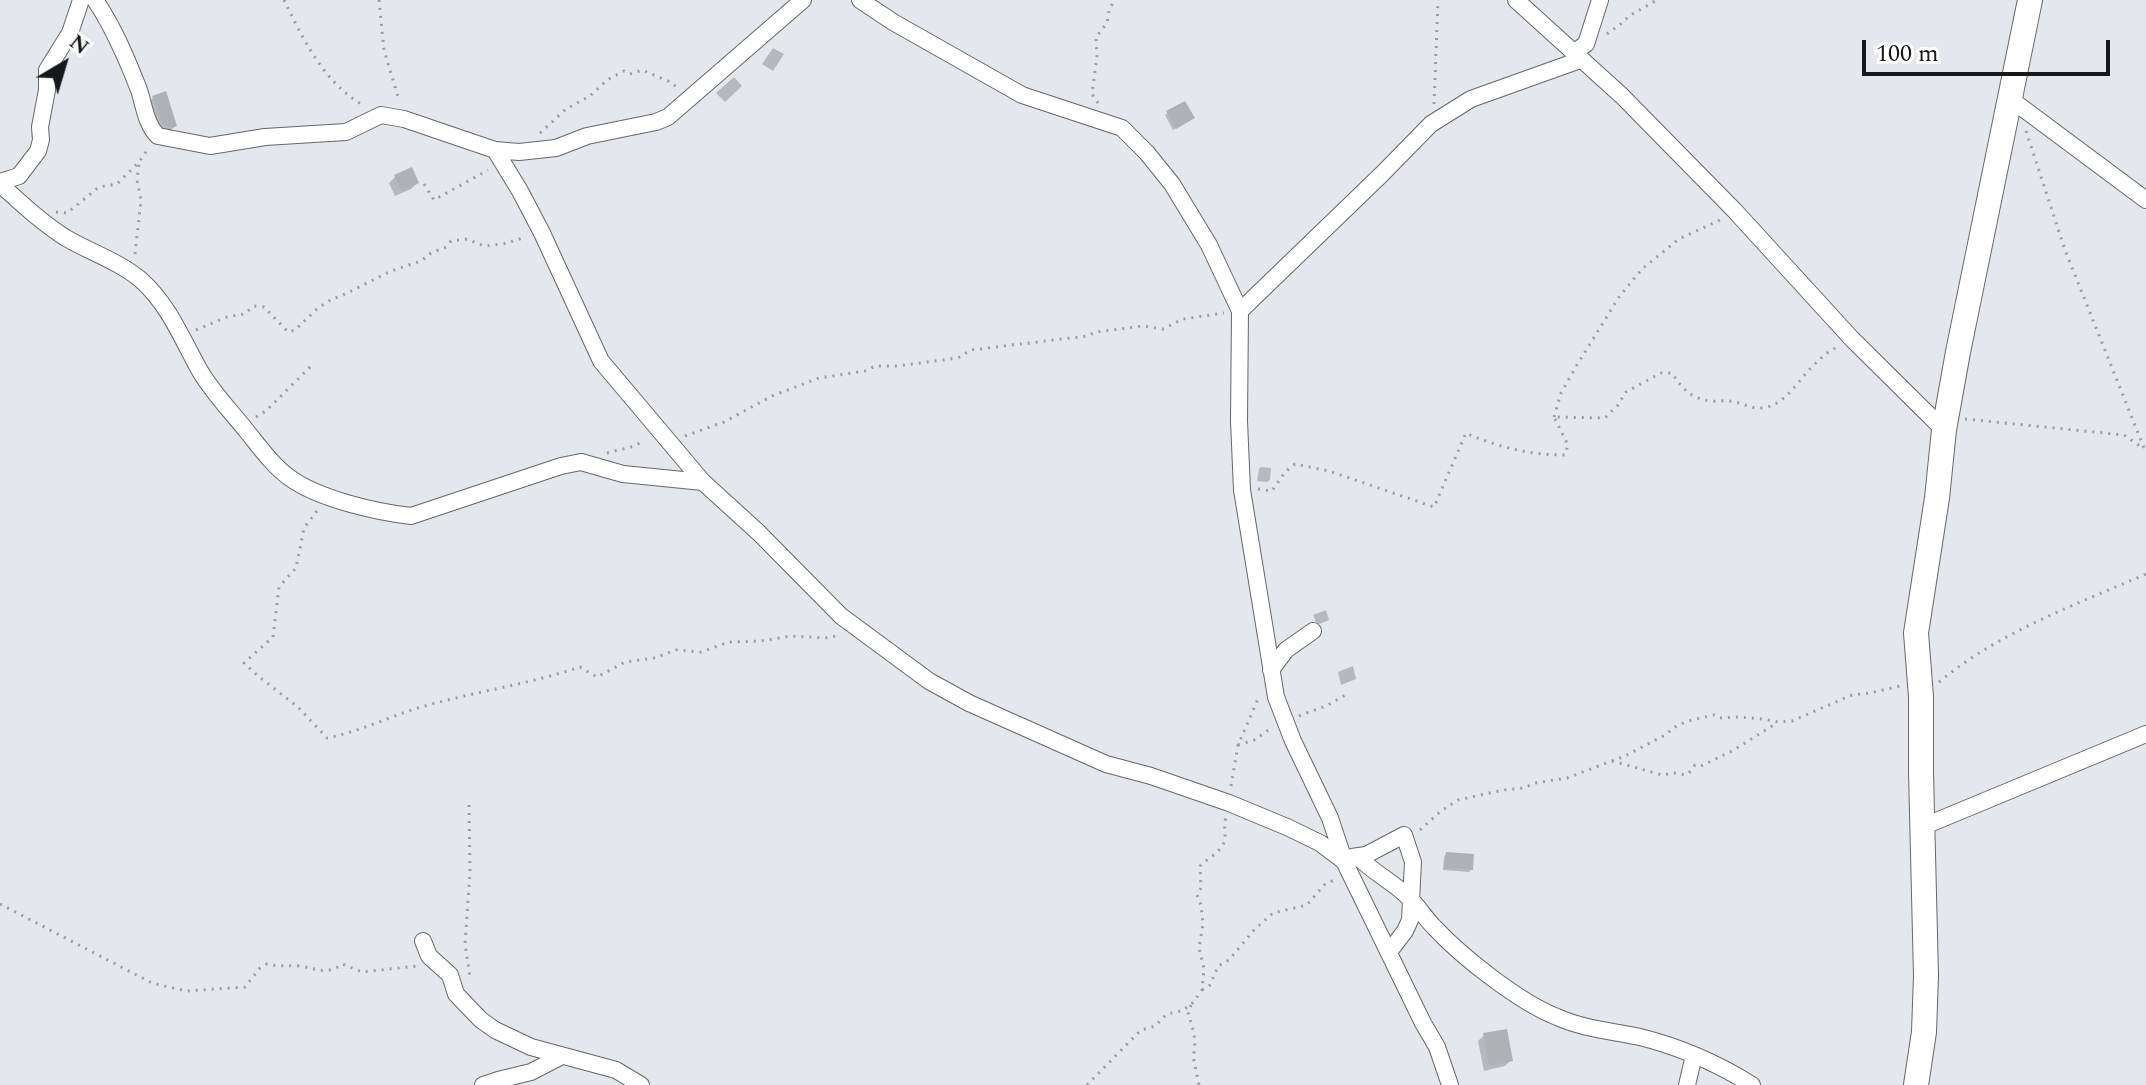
<!DOCTYPE html>
<html>
<head>
<meta charset="utf-8">
<style>
  body { margin:0 }
  #map { position:relative; width:2146px; height:1085px; overflow:hidden; background:#e4e7eb; font-family:Spectral,serif }
  canvas { display:block }
  .north { position:absolute; left:24px; top:24px; width:80px; height:80px; -webkit-text-stroke:6px #fff; paint-order:stroke; rotate:38deg; font-size:22px; font-weight:700; line-height:32px; text-align:center; color:#171819 }
  .north::after { content:''; display:block; margin:auto; width:28px; height:36px; background:#171819; clip-path:polygon(50% 0,100% 100%,50% 72%,0 100%) }
  .scale { position:absolute; left:1862px; top:40px; width:248px; height:36px; box-sizing:border-box; border:4px solid #171819; border-top:0; padding-left:10px; font-size:24px; line-height:28px; white-space:nowrap; color:#171819; -webkit-text-stroke:6px #fff; paint-order:stroke }
</style>
</head>
<body>
<div id="map">
<canvas width="2146" height="1085"></canvas>
<div class="north">N</div>
<div class="scale">100 m</div>
</div>
<script>
const context = document.querySelector('canvas').getContext('2d');
context.lineJoin = 'round';
function fillPath(path, color) { context.fillStyle = color; context.fill(path, 'evenodd'); }
function trace(path, color, width, dash) { context.strokeStyle = color; context.lineWidth = width; context.lineCap = dash ? 'butt' : 'round'; context.setLineDash(dash || []); context.stroke(path); }
const shadow = new Path2D(`
  M773,48l11,6 -11,17 -11,-7z
  M734,77l8,9 -17,16 -9,-9z
  M153,98l22,28 -6,6 -12,-2 -10,-26z
  M1168,113l22,7 -17,10 -8,-15z
  M395,177l22,6 -6,6 -16,7 -6,-13z
  M1261,467l10,1 -1,12 -3,2 -10,-1 2,-12z
  M1326,610l3,10 -12,5 -4,-10z
  M1353,666l3,13 -15,6 -3,-13z
  M1446,854l25,15 -2,3 -26,-2 1,-13z
  M1484,1035l27,25 -6,6 -21,5 -6,-30z`);
const building = new Path2D(`
  M166,91l11,35 -5,2 -9,-3 -11,-29z
  M1185,101l10,17 -19,11 -10,-18z
  M412,167l7,16 -18,8 -7,-16z
  M1446,852l28,2 -1,16 -28,-2z
  M1507,1029l6,32 -24,5 -6,-33z`);
const path = new Path2D(`
  M284,0c19,39 40,83 79,105
  M379,0l5,50 15,50
  M1607,34l15,-11 7,-7 28,-16
  M1098,103l-6,-9 5,-38 -1,-19 11,-14 2,-12 5,-11
  M1434,104l4,-104
  M2026,131l39,119 81,203
  M540,133l26,-24 24,-13 17,-16 17,-9 6,3 12,-4 26,11 9,6
  M424,184l10,16 54,-30
  M56,212l11,1 32,-26 18,-3 22,-22 9,-13
  M135,254l6,-54 -4,-20 2,-17
  M196,330l31,-13 17,-3 10,-8 10,1 24,25 7,-2 23,-22 14,-9 9,-3 50,-25 30,-10 10,-8 15,-6 5,-6 16,-2 17,7 19,-2 23,-7
  M256,417l10,-6 46,-46
  M1554,417l7,-24 16,-28 42,-68 23,-28 37,-30 43,-20
  M1965,419l159,16 20,14
  M685,436l39,-14 48,-26 47,-18 46,-7 10,-5h22l61,-8 13,-8 116,-14 9,-4 47,-6 20,3 20,-10 41,-6
  M607,453l28,-7 9,-6
  M1258,489l14,2 13,-19 10,-8 34,7 105,36 32,-74c31,14 64,22 99,22l3,-10 -14,-28 51,1 13,-13 8,-13 35,-19h11c10,16 20,26 39,28 7,1 13,-1 19,0 11,1 20,8 31,7 25,-1 39,-32 57,-47 6,-6 13,-11 21,-15
  M317,511l-13,17 -8,40 -17,19 -6,50 -29,26 14,13 40,31 29,31c36,-7 69,-25 105,-34 49,-13 100,-21 148,-37l17,10 28,-15 29,-4 22,-8 25,2 28,-10 32,-1 30,-5 34,2 16,-3
  M1939,682c60,-50 136,-77 207,-108
  M1299,716l29,-11 19,-11
  M1238,745l16,-5 16,-11
  M1612,761l50,14 12,-2 11,2 3,-1 7,-9 6,1 31,-15 45,-28
  M1231,786l7,-41 20,-46
  M469,805l1,66 -5,73 5,33
  M1420,830l21,-19 17,-11 45,-10 21,-2 11,-5 32,-5 58,-22 42,-22c11,-13 31,-15 47,-19l5,3 19,-1 25,2 15,3 14,-1 60,-26 18,-2 30,-7
  M0,904l152,79 34,8 59,-4 15,-19 7,-4c12,3 21,1 32,2 17,2 28,10 43,-2l20,8 55,-6
  M1202,990l8,-5 8,-19 11,-6 25,-30 19,-17 34,-8 17,-20 10,-5
  M1191,1005l-3,7 6,21 1,16 -2,7 6,29
  M1087,1085l54,-55 14,-4 12,-12 14,-3 10,-6 11,-15 2,-21 -5,-21 4,-24 -2,-19 -4,-10 4,-7 -1,-22c9,-9 24,-15 25,-29 0,-8 -1,-13 1,-20`);
const street = new Path2D(`
  M95,0c19,28 32,59 44,90 5,15 7,35 19,46l52,10 55,-9 81,-5 35,-17 23,4 91,31 24,2 37,-4 31,-12 69,-14 12,-5 135,-117
  M860,0l33,22 129,73 100,33 25,25 25,31 37,61 31,66 -1,110 3,69 34,207 17,44 37,77 14,42
  M1516,0l106,96 113,115 117,128 92,91
  M1573,53l13,-9 14,-44
  M2009,98l137,102
  M495,150l25,41 22,42 59,128 102,121 56,51 82,83 88,65 40,22 137,61 45,12 78,27 58,24 33,16 24,18 79,162 14,24 13,38
  M0,182l19,-6 19,-25 3,-11 -1,-13 7,-37v-20l23,-37 11,-33
  M0,184c21,19 42,39 66,54 24,14 54,24 75,42 28,25 41,59 59,91 13,22 29,38 45,58 14,17 27,36 45,49 29,21 86,34 121,38l150,-50 20,-4 42,12 80,8
  M1240,311l142,-137 49,-50 40,-25 109,-39
  M1271,670l15,-20 27,-19
  M1922,827l224,-93
  M1352,857l14,-2 38,-20 9,27 -3,58 -5,11 -16,21
  M1358,857c15,15 33,24 48,38 11,9 18,22 28,32 28,30 85,75 123,90 27,12 55,14 83,20 40,10 77,26 112,48
  M423,941l6,15 21,19 6,19 25,26 14,10 36,17 85,23 25,15
  M483,1085l15,-5 33,-8 31,-16
  M1687,1085l7,-30`);
const secondary = new Path2D(`
  M1916,1085l8,-53 2,-56 -5,-204v-75l-5,-64 21,-135 7,-68 14,-78 72,-352`);
fillPath(shadow, '#0003');
fillPath(building, '#afb2b5');
trace(street, '#65676b', 18);
trace(secondary, '#65676b', 26);
trace(path, '#9a9c9f', 3, [2, 6]);
trace(street, '#fff', 16);
trace(secondary, '#fff', 24);
</script>
</body>
</html>
